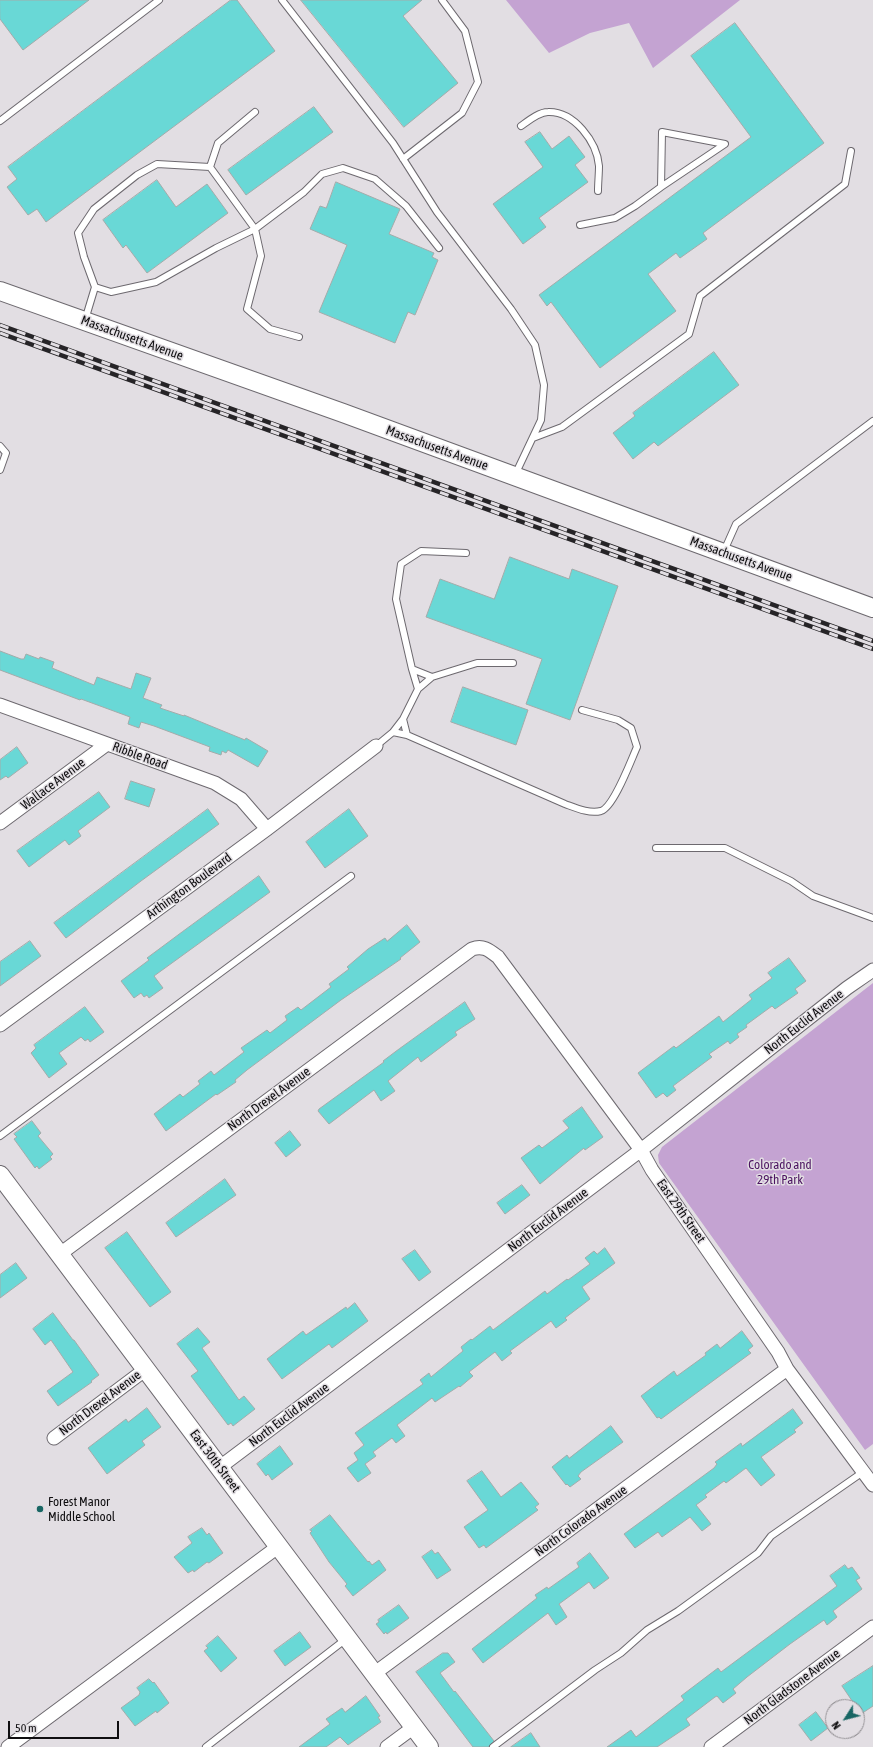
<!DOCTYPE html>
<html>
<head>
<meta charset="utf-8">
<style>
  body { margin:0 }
  #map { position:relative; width:873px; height:1747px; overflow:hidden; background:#e2dee3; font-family:"Asap Condensed",sans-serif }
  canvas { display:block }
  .north { position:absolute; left:825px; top:1699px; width:40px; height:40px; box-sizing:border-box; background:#e2dee3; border:1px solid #8e8b8f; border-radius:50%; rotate:234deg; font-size:11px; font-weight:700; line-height:16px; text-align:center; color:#0f0e10 }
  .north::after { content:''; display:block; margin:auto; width:14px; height:18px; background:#186664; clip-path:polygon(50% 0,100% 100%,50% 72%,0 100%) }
  .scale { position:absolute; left:8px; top:1721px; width:111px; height:18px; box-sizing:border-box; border:2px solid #0f0e10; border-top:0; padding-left:5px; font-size:12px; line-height:14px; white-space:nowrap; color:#0f0e10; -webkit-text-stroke:3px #e2dee3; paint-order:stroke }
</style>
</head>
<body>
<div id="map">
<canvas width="873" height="1747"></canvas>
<div class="north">N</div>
<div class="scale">50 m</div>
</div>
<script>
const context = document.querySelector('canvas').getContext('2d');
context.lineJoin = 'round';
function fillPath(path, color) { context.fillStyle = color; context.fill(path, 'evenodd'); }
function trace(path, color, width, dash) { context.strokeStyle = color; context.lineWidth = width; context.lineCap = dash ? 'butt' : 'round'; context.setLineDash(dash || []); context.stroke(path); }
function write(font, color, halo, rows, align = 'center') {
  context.font = font + ' "Asap Condensed",sans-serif'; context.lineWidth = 3; context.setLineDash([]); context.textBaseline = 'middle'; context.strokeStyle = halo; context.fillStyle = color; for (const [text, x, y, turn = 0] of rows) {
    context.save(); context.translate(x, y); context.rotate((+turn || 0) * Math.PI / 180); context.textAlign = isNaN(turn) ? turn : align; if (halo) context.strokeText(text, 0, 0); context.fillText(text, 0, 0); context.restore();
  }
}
const green = new Path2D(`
  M506,0h234l-87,68 -24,-45 -39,10 -41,20z
  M873,983v461l-8,6 -206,-287 -1,-8 4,-8z`);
const building = new Path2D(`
  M0,0h89l-66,50 -23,-31z
  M231,0h6l38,51 -229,171 -9,-13 -9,6 -21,-28 10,-8 -9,-12z
  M301,0h121l-19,16 55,67 -54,44z
  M735,23l89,120 -121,90 4,6 -27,19 -4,-5 -28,21 28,37 -76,57 -49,-66 -4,4 -8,-11 212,-158 -60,-81z
  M314,107l19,25 -87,63 -18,-25z
  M540,132l12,17 17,-13 16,21 -10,8 13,17 -49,36 7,9 -23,17 -30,-40 50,-37 -18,-25z
  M157,180l19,27 31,-23 21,29 -81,60 -21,-28 -3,3 -20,-28z
  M336,182l64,27 -11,25 45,19 -2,4 6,3 -23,55 -7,-3 -13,31 -76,-31 28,-67 -37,-16 10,-23 6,2z
  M714,352l25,33 -81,61 -4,-4 -21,17 -20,-26 22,-17 -2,-3z
  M510,557l59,22 3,-10 46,17 -48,134 -44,-16 16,-45 -116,-42 14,-38 54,20z
  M0,651l21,8h3l2,-5 13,5 1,-2 14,5 -2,6 42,17 3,-8 34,12 5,-16 15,5 -8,20 19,7 -2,3 24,8v-1l61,25 1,-2 22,13 -10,16 -30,-17 -2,3 -4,-2 -1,4 -12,-4 1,-4 -56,-21 -13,-4 -2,6 -11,-4 2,-7 -49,-18 -1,1 -80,-30z
  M463,687l65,23 -12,35 -65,-23z
  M17,747l11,16 -20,15 -2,-2 -6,4v-20z
  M131,781l24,8 -6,18 -24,-8z
  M99,792l11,15 -32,24 3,5 -12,9 -4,-5 -36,27 -12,-16z
  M208,809l11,15 -78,57 -75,57 -12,-15z
  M349,809l19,27 -43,32 -19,-26z
  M259,876l11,16 -116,84 9,12 -14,10 -2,-3 -3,2 -3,-4 -7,5 -13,-17 28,-21 -2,-2 35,-26z
  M407,925l13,17 -20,16 1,1 -60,41 -94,70 -12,10 1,2 -19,13 -1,-1 -50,37 -12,-17 26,-20 3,3 17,-13 -2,-3 13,-10 3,4 30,-23 -3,-4 26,-18 3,3 17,-13 -2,-4 13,-9 3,3 30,-23 -2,-3 20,-15 -2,-2 21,-18 17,-11 2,3z
  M30,941l11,15 -41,30v-24z
  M789,958l17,23 -11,8 3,4 -23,16 -3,-3 -26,19 1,2 -10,7 2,3 -9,7 -2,-3 -19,13 3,3 -39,29 3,4 -9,7 -4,-4 -7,5 -18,-25 36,-27 2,2 43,-32 4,6 29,-23 -3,-4 23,-17 -4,-5z
  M465,1002l10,17 -20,13 2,3 -36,27 -3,-5 -30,24 7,10 -14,10 -7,-11 -45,34 -11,-13 1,-2 65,-47 -1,-1 16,-12z
  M85,1007l19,25 -14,10 -2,-3 -3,2 -4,-4 -22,16 8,11 -18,14 -18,-25 5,-5 -2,-3z
  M582,1107l21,30 -18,13 -1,-2 -44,36 -19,-26 18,-13 3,3 27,-20 -6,-7z
  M32,1121l9,12 -3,3 15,18 -3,3 2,2 -13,10 -2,-3 -2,2 -21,-29 3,-2 -3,-3z
  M290,1131l11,14 -15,12 -11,-14z
  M225,1179l11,16 -60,42 -10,-14z
  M522,1185l8,10 -25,19 -8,-11z
  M127,1232l44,60 -21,15 -45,-59z
  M605,1248l10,15 -33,24 8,12 -25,19 2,2 -11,8 -5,-7 -41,30 2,2 -10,8 -7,-9 -26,20 4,4 -13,11 -1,-1 -24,16 -3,-4 -35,27 8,11 -9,7 -4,-5 -19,14 3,4 -11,8 6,9 -13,9 -11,-14 11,-8 -4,-7 10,-8 -9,-12 68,-49 -3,-4 9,-7 2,4 32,-26 -2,-4 10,-8 1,1 18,-14 3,4 52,-39 2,3 20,-15 1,1 22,-16 -5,-6 9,-7 3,3z
  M415,1250l16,22 -12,9 -17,-22z
  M16,1263l11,15 -27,20v-23z
  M355,1303l13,18 -36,27 -3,-4 -47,35 -15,-20 36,-28 3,4 40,-28 1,2z
  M53,1313l20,27h1l25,35 -8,6 1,1 -34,24 -11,-15 26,-19 -22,-32 -6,5 -12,-16z
  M198,1328l12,14 -8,6 37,52 5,-4 11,13 -22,17 -2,-3 -3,2 -37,-49 7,-5 -21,-27z
  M742,1331l11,15 -5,4 3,3 -90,66 -2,-2 -2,1 -16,-22 33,-25 3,5 29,-21 -1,-2 12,-9 3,4z
  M147,1408l14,19 -19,14 3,4 -38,29 -19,-26 38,-29 2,3z
  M793,1409l10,14 -9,7 2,2 -35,25 14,18 -14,11 -15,-18 -20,15 -2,-2 -19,14 2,2 -11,8 15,19 -9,7 -12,-14 -28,20 -4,-5 -23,16 -11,-14 90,-66 3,-4 -2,-2 26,-19 1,3z
  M611,1426l12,16 -42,30 -3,4 3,3 -11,8 -3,-3 -1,1 -14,-18 15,-12 2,3z
  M280,1446l13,18 -21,16 -4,-6 -2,2 -9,-12z
  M482,1471l19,26 20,-15 18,22 -4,3 3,3 -52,38 -2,-3 -5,3 -15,-21 24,-17 -21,-29z
  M330,1515l38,47 1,-1 3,4 7,-5 7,10 -33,26 -8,-10 2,-2 -18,-22 -19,-29 2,-2 -2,-1z
  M202,1528l5,7 2,-2 14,20 -14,10 -2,-1 -13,10 -1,-2 -5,3 -14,-16 18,-14 -4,-6z
  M432,1550l3,4 3,-2 13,18 -14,9 -15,-22z
  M590,1553l19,25 -15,11 -5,-7 -30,22 8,13 -11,8 -8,-12 -65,50 -11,-14 65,-51 -2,-3 12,-8 1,2 31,-22 -2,-4z
  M845,1565l3,4 4,-2 8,11 -4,2 6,9 -29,22 4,6 -10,8 -3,-5 -34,24 -43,33 -14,12 3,4 -13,10 -6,-7 -2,1 -29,22 4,6 -33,22h-50l24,-17 5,7 48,-37 -3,-4 37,-28 3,4 116,-86 -7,-10z
  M399,1605l10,13 -22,16 -1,-2 -2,2 -8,-10 3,-2 -1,-2z
  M300,1632l11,15 -26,19 -11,-15z
  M218,1636l19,22 -16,14 -17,-21 4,-3 -2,-2z
  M443,1653h5l7,9 -15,11 14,19 1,-1 39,50 -5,6h-16l-57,-75z
  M873,1666v40l-12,8 -19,-28z
  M149,1679l4,4 1,-1 15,21 -12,10 -1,-2 -21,15 -14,-18 18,-13 1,-3 -3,-4z
  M366,1696l14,20 -2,1 3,5 -33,23 -8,-8 -14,10h-27l31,-23 -4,-5 16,-11 3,4z
  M816,1712l12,16 -17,13 -12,-16z
  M531,1733l9,14h-29z`);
const service = new Path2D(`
  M282,0l111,143 44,69 74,97 24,36 9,40 -3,35 -26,55
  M255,112l-37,31 -8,24 45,62 49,-37 18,-18 21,-6 32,11 31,27 33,42
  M0,121l159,-121
  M521,126c7,-5 18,-14 27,-14 26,-1 49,30 51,54 0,8 -1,17 -1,25
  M403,159l59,-46 16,-31 -13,-51 -23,-31
  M580,225l35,-7 20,-12 26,-19 1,-55 63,12 -64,43
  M95,287l16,5 45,-10 60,-34 39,-19 6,27 -14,53 23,20 29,8
  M85,320l10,-33 -11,-30 -6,-24 16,-24 43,-34 20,-11 53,3
  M533,438l29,-11 127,-93 11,-38 145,-112 6,-33
  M0,446l6,7 -6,17
  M724,551l12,-27 137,-103
  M412,669l-16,-70 5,-35 20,-13 45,2
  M432,677l45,-14h36
  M403,719l15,-30 -6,-20 20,8 -14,12
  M407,735l158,69c11,4 24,10 36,7 13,-4 30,-51 36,-64l-6,-19 -13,-8 -36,-10
  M376,746l17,-14 14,3 -4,-16 -10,13
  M656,848h69l66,33 22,15 60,22
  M0,1136l351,-260
  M206,1747l140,-108
  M493,1747l102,-77 26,-17 26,-23 31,-19 80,-58 13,-17 92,-64`);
const minor = new Path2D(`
  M0,705l215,78 26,16 26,30
  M0,823l107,-79
  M0,1025l267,-196 109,-83
  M60,1254l412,-305c11,-4 17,1 26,8l143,193 11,20 126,182 9,17 86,116
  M54,1438l92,-69
  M220,1467l421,-317 206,-162 26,-18
  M375,1673l412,-304
  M8,1747l271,-201
  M387,1747l27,-20
  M711,1747l162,-120`);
const secondary = new Path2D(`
  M0,291l343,122 530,195
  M0,1175l429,572`);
const rail = new Path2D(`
  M0,325l873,316
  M0,333l873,316`);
const markers = [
  [40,1509,4,"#186664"]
];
const streetNames = [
  ["Massachusetts Avenue",132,338,20],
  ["Massachusetts Avenue",437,448,20],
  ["Massachusetts Avenue",741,559,20],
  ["Ribble Road",140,756,20],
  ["Wallace Avenue",53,784,-37],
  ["Arthington Boulevard",189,886,-36],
  ["North Euclid Avenue",804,1022,-38],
  ["North Drexel Avenue",269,1099,-36],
  ["East 29th Street",681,1211,55],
  ["North Euclid Avenue",548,1220,-37],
  ["North Drexel Avenue",100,1403,-37],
  ["North Euclid Avenue",289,1415,-37],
  ["East 30th Street",215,1461,53],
  ["North Colorado Avenue",581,1521,-36],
  ["North Gladstone Avenue",792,1687,-37]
];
const parkNames = [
  ["Colorado and",780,1165],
  ["29th Park",780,1180]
];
const poiNames = [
  ["Forest Manor",48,1502],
  ["Middle School",48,1517]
];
fillPath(green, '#c4a3d2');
fillPath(building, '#69d8d6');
trace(building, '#a3abaa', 1);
trace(service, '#6d696f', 8);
trace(minor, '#6d696f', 15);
trace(secondary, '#6d696f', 20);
trace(service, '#fff', 6);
trace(minor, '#fff', 13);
trace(secondary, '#fff', 18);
trace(rail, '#262427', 4.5);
trace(rail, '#e2dee3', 3, [9]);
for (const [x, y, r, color] of markers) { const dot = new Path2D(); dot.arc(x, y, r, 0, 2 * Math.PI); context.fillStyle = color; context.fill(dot); trace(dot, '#e2dee3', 1.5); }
write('13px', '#0f0e10', '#e2dee3', streetNames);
write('13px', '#4c1461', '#e2dee3', parkNames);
write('13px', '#0f0e10', '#e2dee3', poiNames, 'left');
</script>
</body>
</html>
